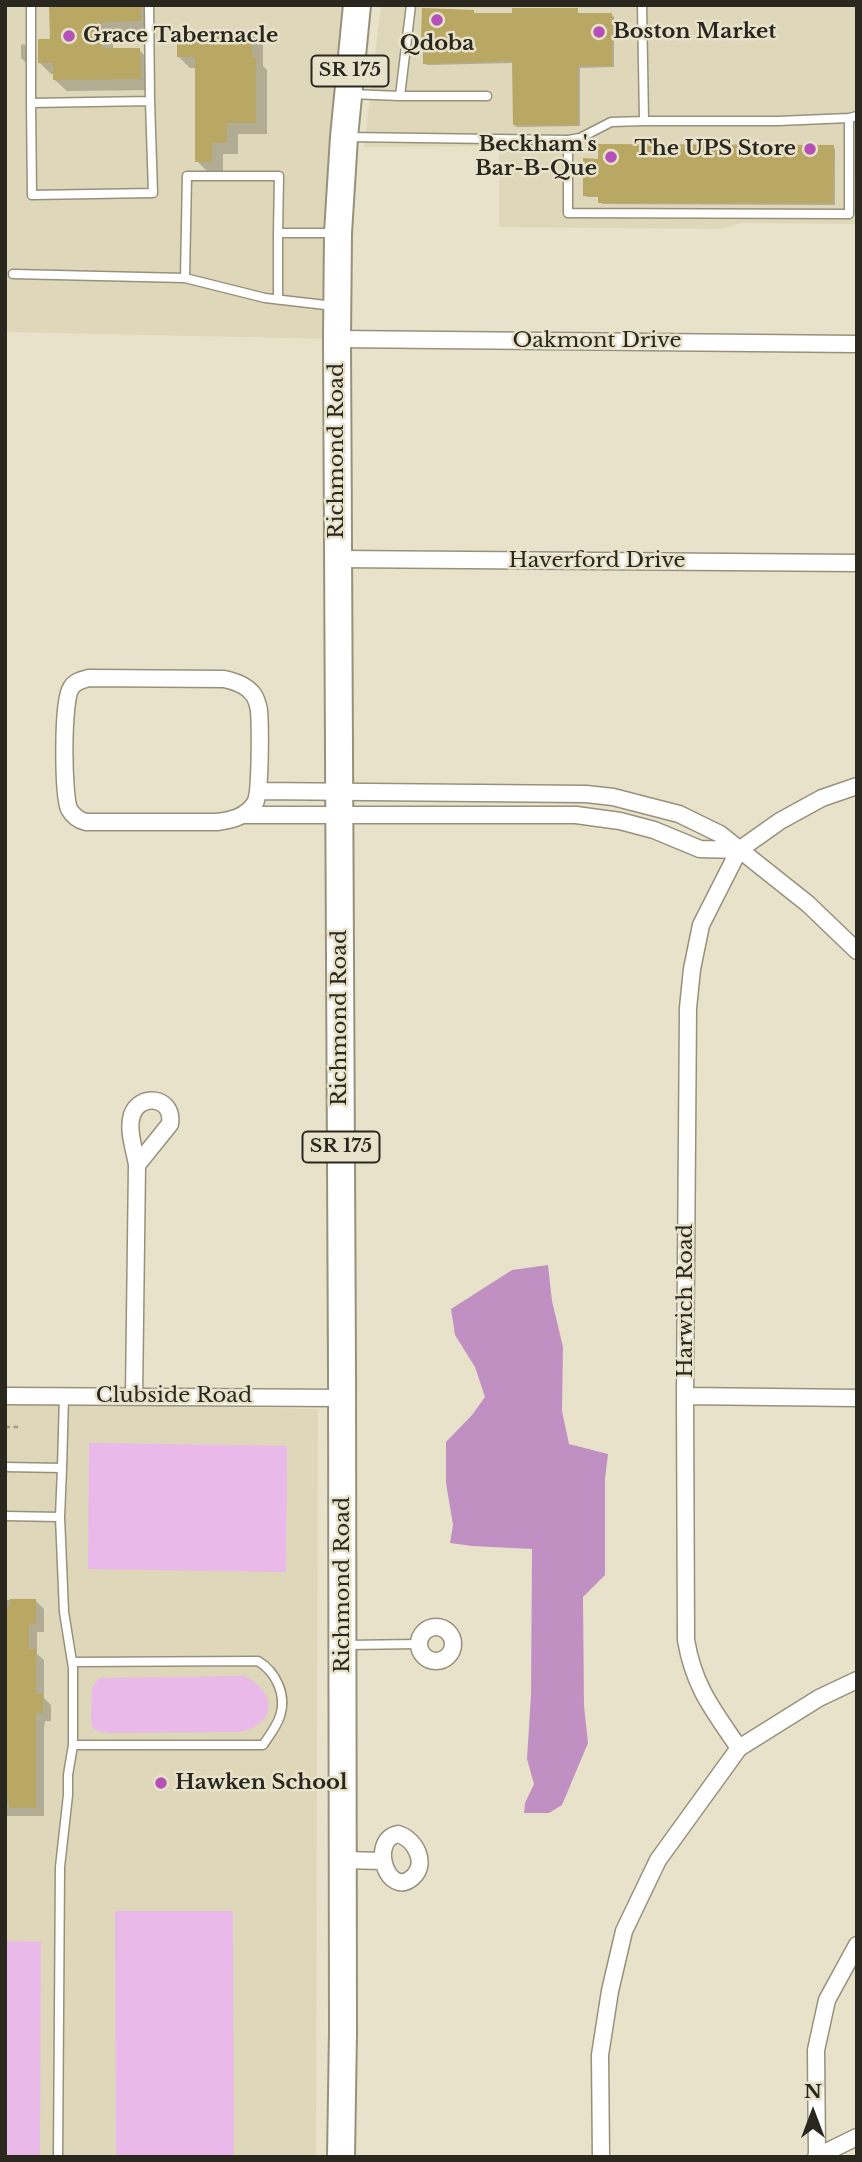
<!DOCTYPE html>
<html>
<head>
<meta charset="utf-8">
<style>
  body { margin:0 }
  #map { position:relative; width:862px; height:2162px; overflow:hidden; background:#e8e2ca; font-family:"Libre Baskerville",serif }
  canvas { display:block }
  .frame { position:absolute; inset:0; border:7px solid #2a271f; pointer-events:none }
  .north { position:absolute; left:778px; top:2078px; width:70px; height:70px; -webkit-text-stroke:5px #e8e2ca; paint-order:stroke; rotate:0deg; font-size:19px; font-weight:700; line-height:28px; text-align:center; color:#2a271f }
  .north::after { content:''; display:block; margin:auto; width:24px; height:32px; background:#2a271f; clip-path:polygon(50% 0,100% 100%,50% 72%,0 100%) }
</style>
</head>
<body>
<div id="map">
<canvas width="862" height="2162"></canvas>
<div class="frame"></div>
<div class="north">N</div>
</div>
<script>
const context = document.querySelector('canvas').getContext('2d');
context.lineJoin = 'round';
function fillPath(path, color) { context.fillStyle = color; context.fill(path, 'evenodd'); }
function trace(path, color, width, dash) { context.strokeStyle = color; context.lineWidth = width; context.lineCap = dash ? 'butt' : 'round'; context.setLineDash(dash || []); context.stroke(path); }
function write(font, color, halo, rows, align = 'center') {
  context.font = font + ' "Libre Baskerville",serif'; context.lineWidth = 5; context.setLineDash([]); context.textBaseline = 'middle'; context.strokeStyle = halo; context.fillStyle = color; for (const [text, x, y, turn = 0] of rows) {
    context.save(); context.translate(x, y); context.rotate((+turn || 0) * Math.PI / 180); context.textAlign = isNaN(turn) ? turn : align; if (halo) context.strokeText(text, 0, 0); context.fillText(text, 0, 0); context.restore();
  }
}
const built = new Path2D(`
  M5,5h352l-20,334 -332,-7z
  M381,5h476v219l-117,-1 -18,6 -223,-2v-81l-135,1z
  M5,1402l313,7 -2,748h-311z`);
const green = new Path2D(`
  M89,1443l198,3 -1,126 -198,-3z
  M244,1676c34,16 33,49 -5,56l-130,1 -12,-2 -5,-4 -1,-8 1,-31 7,-10z
  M115,1911h118l1,246h-118z
  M5,1941l36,1 -1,215h-35z`);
const forest = new Path2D(`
  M548,1265l4,36 11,46 -1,64 7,33 39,10 -3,25v96l-22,22 1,109 4,37 -26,62 -13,8h-25l1,-10 9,-19 -7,-25 4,-64 1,-146 -60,-3 -22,-3 3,-18 -7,-42v-41l26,-27 13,-18 -10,-30 -20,-32 -4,-26 61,-39z`);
const shadow = new Path2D(`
  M51,5h95l6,27 -39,1v17h26l12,11 1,29 -85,1 -12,-11v-6h-4l-12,-12 12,-21z
  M577,10l2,5h33l2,2v50l-34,1v58l-63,1 -3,-2v-62l-87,2 -3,-2 49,-51 2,3z
  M251,32l12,12v22l4,4v64h-29v20h-15v19h-14l-12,-12v-93h-7l-12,-12z
  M24,44l11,12v15l-14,-13v-13z
  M833,147l2,2v56l-233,-1 -2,-7h-13l-2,-2z
  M5,1600h30l9,9v23h-7v22l7,6v38l7,7v16h-6l-1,7v88h-39z`);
const building = new Path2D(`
  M49,5h92v16l-39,1v26h38l1,31 -88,1v-17h-15v-24h12z
  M422,8l52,2v3h38v-5h66v5h34v53h-34v59h-65l-1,-64 -89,3v-25h-2z
  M177,31h75v26h4v66h-29v20h-15v19h-17v-105h-18z
  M598,144l236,1 -1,58h-235v-7h-15v-38l15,1z
  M10,1599h26v25h-7v25h7v45h7v19h-6l-1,5v90h-27v-6h-4v-195h5z`);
const path = new Path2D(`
  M5,1427h13`);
const lane = new Path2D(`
  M31,5v98l119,-2 -1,-96
  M411,5l-11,91h87
  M642,5l2,116h134l71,-3 8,-2
  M351,94l49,2
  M31,103l1,92 121,-2 -3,-92
  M347,137l221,3 12,-2 31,-16 33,-1
  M568,140v73l281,1v-96
  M13,274l172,4
  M278,299v-66
  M334,306l-69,-8 -80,-20 2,-102h92l-1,57h56
  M5,1467l57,1 2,-72
  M5,1516l55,1
  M346,1645l73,-1
  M72,1662l186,-1c18,11 29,34 22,55 -3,10 -11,20 -17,29h-190
  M58,2157l2,-290 8,-72v-20l5,-30v-77l-9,-56 -4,-95 2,-49`);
const street = new Path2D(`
  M337,339l520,5
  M337,559l520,4
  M89,678l135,1c10,2 22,6 29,15 3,4 5,11 6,16 1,14 2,83 -4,93 -9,14 -23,17 -38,19h-131c-8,-2 -13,-6 -17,-13 -6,-15 -7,-108 2,-121 4,-7 11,-8 18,-10z
  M259,791l327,3 27,3 66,17 41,20 88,70 49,47
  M244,815h332l44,6 34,9 46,19 39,1
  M5,1396l337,2
  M134,1396l3,-231 33,-41c4,-28 -31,-31 -38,-9 -5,15 3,36 5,50
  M685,1396l172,2
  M419 1644a17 17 0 1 1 34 0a17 17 0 1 1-34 0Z
  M739,1748c-26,-38 -45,-61 -53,-108l-1,-244 3,-388 4,-39 9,-44 38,-75 41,-29 42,-23 35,-12
  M398,1834c17,5 30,29 15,43 -25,23 -45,-37 -15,-43z
  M343,1860l40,1
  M817,2156l-1,-106 11,-50 30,-55
  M601,2157l-1,-102 10,-64 14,-60 34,-71 81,-112 80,-50 38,-18
  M816,2157l41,-20`);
const primary = new Path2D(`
  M341,2157l2,-125 -1,-664 -5,-1029 1,-106 6,-96 13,-132`);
const markers = [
  [437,20,7,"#b450b7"],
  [599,32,7,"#b450b7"],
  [69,36,7,"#b450b7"],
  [810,149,7,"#b450b7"],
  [611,157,7,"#b450b7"],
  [161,1783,7,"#b450b7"]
];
const shields = [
  [350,71,77],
  [341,1147,77]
];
const shieldNames = [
  ["SR 175",350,71],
  ["SR 175",341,1147]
];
const poiNames = [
  ["Boston Market",613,32],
  ["Grace Tabernacle",83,36],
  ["Qdoba",437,44,"center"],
  ["Beckham's",597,145,"right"],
  ["Bar-B-Que",597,169,"right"],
  ["The UPS Store",796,149,"right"],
  ["Hawken School",175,1783]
];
const streetNames = [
  ["Oakmont Drive",597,341],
  ["Richmond Road",337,451,-90],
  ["Haverford Drive",597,561],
  ["Richmond Road",340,1018,-90],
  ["Harwich Road",686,1301,-90],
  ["Clubside Road",174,1396],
  ["Richmond Road",343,1585,-90]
];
fillPath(built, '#dfd7b9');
fillPath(green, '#e9b9e9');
fillPath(forest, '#c190c2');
fillPath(shadow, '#0003');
fillPath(building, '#b9a764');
trace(lane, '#97917c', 11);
trace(street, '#97917c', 19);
trace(primary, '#97917c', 30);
trace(path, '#a19c8a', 2.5, [5, 3.5]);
trace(lane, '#fff', 8);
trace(street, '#fff', 16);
trace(primary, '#fff', 26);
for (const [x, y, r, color] of markers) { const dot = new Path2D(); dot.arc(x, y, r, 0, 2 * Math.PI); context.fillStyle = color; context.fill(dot); trace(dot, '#e8e2ca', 2.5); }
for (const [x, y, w] of shields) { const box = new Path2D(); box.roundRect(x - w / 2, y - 15.5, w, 31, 5); context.fillStyle = '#e8e2ca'; context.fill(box); trace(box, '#2a271f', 2); }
write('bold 19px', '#2a271f', null, shieldNames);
write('bold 21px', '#2a271f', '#e8e2ca', poiNames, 'left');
write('21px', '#2a271f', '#e8e2ca', streetNames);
</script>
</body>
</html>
